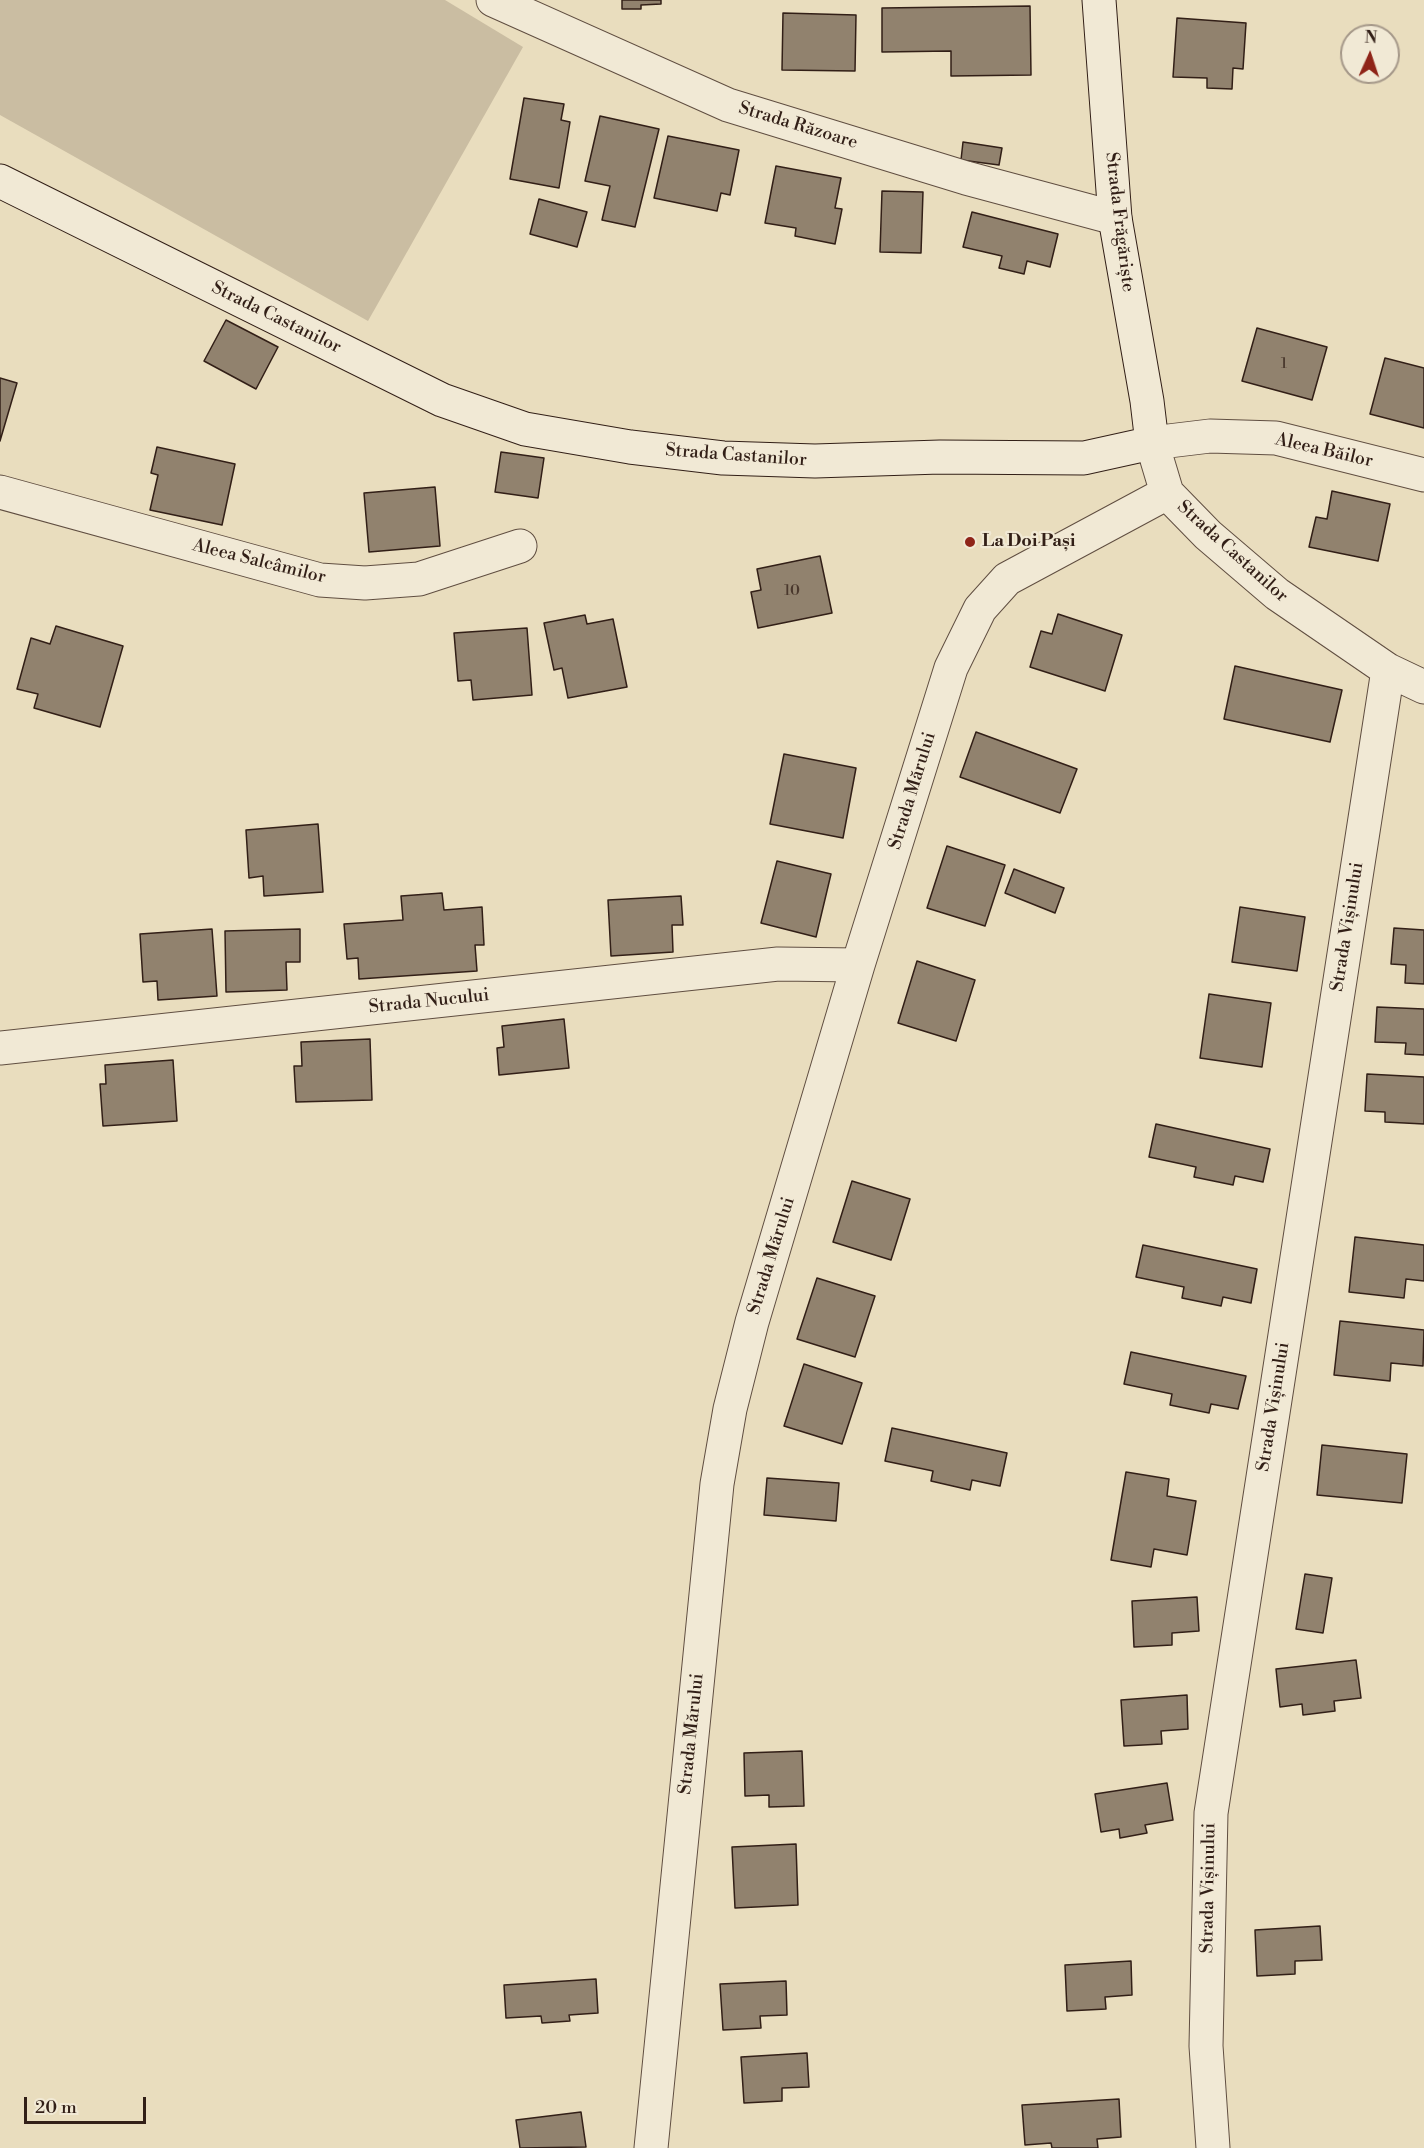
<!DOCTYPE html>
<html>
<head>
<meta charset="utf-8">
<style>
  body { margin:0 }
  #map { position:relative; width:1424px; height:2148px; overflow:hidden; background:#e9ddbe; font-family:"Libre Bodoni",serif }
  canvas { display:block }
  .north { position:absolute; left:1340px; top:24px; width:60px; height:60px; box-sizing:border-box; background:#f1e9d5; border:2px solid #a59889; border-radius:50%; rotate:3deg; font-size:16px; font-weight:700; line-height:24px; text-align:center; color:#321f17 }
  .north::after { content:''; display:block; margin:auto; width:21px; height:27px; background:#8f2418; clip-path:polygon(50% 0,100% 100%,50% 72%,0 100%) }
  .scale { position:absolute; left:24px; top:2097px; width:122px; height:27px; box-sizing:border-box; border:3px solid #321f17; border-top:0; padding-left:8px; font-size:18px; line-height:21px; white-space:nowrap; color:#321f17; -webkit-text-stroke:4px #f1e9d5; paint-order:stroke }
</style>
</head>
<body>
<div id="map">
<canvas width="1424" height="2148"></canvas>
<div class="north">N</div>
<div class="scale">20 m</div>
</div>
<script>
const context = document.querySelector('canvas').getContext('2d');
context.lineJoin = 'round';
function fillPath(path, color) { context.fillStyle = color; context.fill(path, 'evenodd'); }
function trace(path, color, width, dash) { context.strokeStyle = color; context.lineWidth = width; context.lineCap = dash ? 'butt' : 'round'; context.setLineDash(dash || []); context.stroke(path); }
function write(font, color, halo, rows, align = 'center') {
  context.font = font + ' "Libre Bodoni",serif'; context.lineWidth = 4.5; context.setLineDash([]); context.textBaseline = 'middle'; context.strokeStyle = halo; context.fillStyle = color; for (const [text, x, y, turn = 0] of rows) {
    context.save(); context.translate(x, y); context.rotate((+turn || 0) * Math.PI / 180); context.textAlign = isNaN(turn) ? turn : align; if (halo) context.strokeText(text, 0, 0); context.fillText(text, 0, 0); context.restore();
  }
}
const green = new Path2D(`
  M0,0h445l78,47 -155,274 -368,-206z`);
const building = new Path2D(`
  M622,0h39v4l-20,1v4h-19z
  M1030,6l1,69 -80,1v-25l-69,1v-44z
  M783,13l73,2 -1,56 -73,-1z
  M1177,18l69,5 -3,46 -10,-1 -1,21 -25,-1v-10l-34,-1z
  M524,98l40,6 -3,16 9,2 -11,66 -49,-9z
  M600,116l59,13 -24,98 -33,-7 8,-34 -25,-5z
  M668,136l71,14 -9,45 -9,-2 -4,18 -63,-13z
  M963,142l39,6 -3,17 -38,-5z
  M776,166l65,12 -6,30 7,1 -7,35 -40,-8 1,-8 -31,-5z
  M882,191l41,1 -2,61 -41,-1z
  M539,199l48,13 -10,35 -47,-13z
  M972,212l86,22 -8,33 -23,-6 -3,13 -25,-6 3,-12 -39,-9z
  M226,320l52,27 -22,42 -52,-28z
  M1257,328l70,19 -15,53 -70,-19z
  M1385,358l39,10v60l-54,-14z
  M0,378l17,5 -17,58z
  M157,447l78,17 -13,61 -72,-15 8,-35 -7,-2z
  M501,452l43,6 -6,40 -43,-6z
  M435,487l5,59 -71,6 -5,-59z
  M1332,491l58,13 -12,57 -69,-14 7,-30 11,2z
  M820,556l12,57 -74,15 -7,-36 10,-2 -4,-21z
  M1058,614l64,21 -17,56 -75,-24 11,-36 11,3z
  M585,615l2,9 26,-5 14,68 -59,11 -6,-30 -8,2 -10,-47z
  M56,626l67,20 -23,81 -66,-19 4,-14 -21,-5 14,-51 19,6z
  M527,628l5,67 -59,5 -2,-20 -13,1 -4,-48z
  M1235,666l107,24 -12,52 -106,-23z
  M976,732l101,37 -17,44 -100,-36z
  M784,754l72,14 -13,70 -73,-14z
  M318,824l5,68 -59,4 -1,-20 -14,2 -3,-48z
  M947,846l58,19 -20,61 -58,-18z
  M777,861l54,13 -15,63 -55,-14z
  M1014,869l50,19 -9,25 -50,-20z
  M442,893l2,17 38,-3 2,38h-9l2,26 -118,8 -1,-21 -11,1 -3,-35 59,-4 -2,-24z
  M681,896l2,29h-11l1,27 -62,4 -3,-56z
  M1240,907l65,10 -8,54 -65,-9z
  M1394,928l30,2v54l-19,-1 1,-18 -15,-1z
  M212,929l5,67 -59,4 -1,-19 -14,1 -3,-48z
  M300,929v33h-14l1,28 -61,2 -1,-61z
  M917,961l58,19 -19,61 -58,-18z
  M1209,994l62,9 -9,64 -62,-9z
  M1377,1007l47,2v46l-19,-1 1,-11 -31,-1z
  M564,1019l5,49 -70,7 -2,-27 7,-1 -2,-21z
  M370,1039l2,61 -76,2 -2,-36h8l-1,-24z
  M173,1060l4,61 -74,5 -3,-42h6l-1,-19z
  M1367,1074l57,3v47l-39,-2v-10l-20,-1z
  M1156,1124l114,25 -7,33 -28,-6 -2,9 -39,-8 2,-10 -47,-10z
  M852,1181l58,18 -19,61 -58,-18z
  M1355,1237l69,8v36l-18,-2 -2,19 -55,-6z
  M1143,1245l114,24 -6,34 -28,-6 -2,9 -39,-8 2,-11 -48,-10z
  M817,1278l58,18 -20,61 -58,-18z
  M1340,1321l84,9 -1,36 -32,-3 -1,18 -56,-6z
  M1131,1352l115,24 -8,33 -27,-5 -2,9 -39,-8 2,-11 -48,-10z
  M804,1364l58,19 -20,61 -58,-18z
  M892,1428l115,25 -7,33 -28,-6 -2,10 -39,-9 2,-10 -48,-10z
  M1322,1445l85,9 -5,49 -85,-8z
  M1126,1472l43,7 -2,17 29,5 -9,54 -33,-6 -3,18 -40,-7z
  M767,1478l72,5 -3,38 -72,-6z
  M1305,1574l27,4 -9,55 -27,-4z
  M1197,1597l2,34 -27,2v12l-38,2 -2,-46z
  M1356,1660l5,38 -27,3 1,10 -32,4 -1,-11 -22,3 -4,-38z
  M1187,1695l1,34 -27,2 1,13 -38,2 -3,-46z
  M802,1751l2,55 -35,1v-12l-24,1 -1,-43z
  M1167,1783l6,37 -28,5 2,8 -27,5 -1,-9 -18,3 -6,-38z
  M796,1844l2,61 -63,3 -3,-61z
  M1320,1926l2,34 -27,1v13l-38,2 -2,-46z
  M1131,1961l1,34 -27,2 1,12 -39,2 -2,-46z
  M596,1979l2,34 -29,2 1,6 -28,2 -1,-7 -35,2 -2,-33z
  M786,1981l1,34 -27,1 1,12 -38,2 -3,-46z
  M807,2053l2,34 -27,1v13l-38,2 -3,-46z
  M1119,2099l2,38 -24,2 1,9h-46l-1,-5 -26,2 -3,-40z
  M581,2112l5,35 -66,1 -4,-28z`);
const street = new Path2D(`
  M493,0l235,105 238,73 149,40
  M1424,475l-148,-37 -66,-2 -58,7 15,50 41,42 69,59 111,76 36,17
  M0,492l320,88 45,3 54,-4 101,-33
  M0,1048l778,-84 80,1
  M651,2148l66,-664 13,-75 22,-87 106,-357 93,-297 29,-59 27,-30 160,-86
  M1213,2148l-7,-102 5,-233 177,-1143`);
const secondary = new Path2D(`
  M0,181l442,219 83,29 105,18 93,11 92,3 125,-4 144,1 68,-15 -5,-42 -32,-183 -16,-218`);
const markers = [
  [970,542,6,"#8f2418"]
];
const numberNames = [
  ["1",1284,364],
  ["10",792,591]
];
const streetNames = [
  ["Strada Răzoare",798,126,17],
  ["Strada Frăgăriște",1119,222,83],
  ["Strada Castanilor",276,318,26],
  ["Aleea Băilor",1324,451,13],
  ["Strada Castanilor",736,456,4],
  ["Strada Castanilor",1232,552,42],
  ["Aleea Salcâmilor",259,562,14],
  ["Strada Mărului",913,791,-73],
  ["Strada Vișinului",1348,927,-81],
  ["Strada Nucului",429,1002,-6],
  ["Strada Mărului",772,1256,-73],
  ["Strada Vișinului",1274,1407,-81],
  ["Strada Mărului",692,1734,-84],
  ["Strada Vișinului",1209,1888,-89]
];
const poiNames = [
  ["La Doi Pași",982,542]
];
fillPath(green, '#cabda2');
fillPath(building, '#91826e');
trace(building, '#321f17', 1.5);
trace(street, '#604e41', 35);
trace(secondary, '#321f17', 35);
trace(street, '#f1e9d5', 33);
trace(secondary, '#f1e9d5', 33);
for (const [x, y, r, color] of markers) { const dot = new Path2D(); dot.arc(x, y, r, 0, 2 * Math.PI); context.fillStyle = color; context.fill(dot); trace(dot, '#f1e9d5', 2); }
write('15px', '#4a382d', null, numberNames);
write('18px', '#321f17', '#f1e9d5', streetNames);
write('bold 18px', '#321f17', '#f1e9d5', poiNames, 'left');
</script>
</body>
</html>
